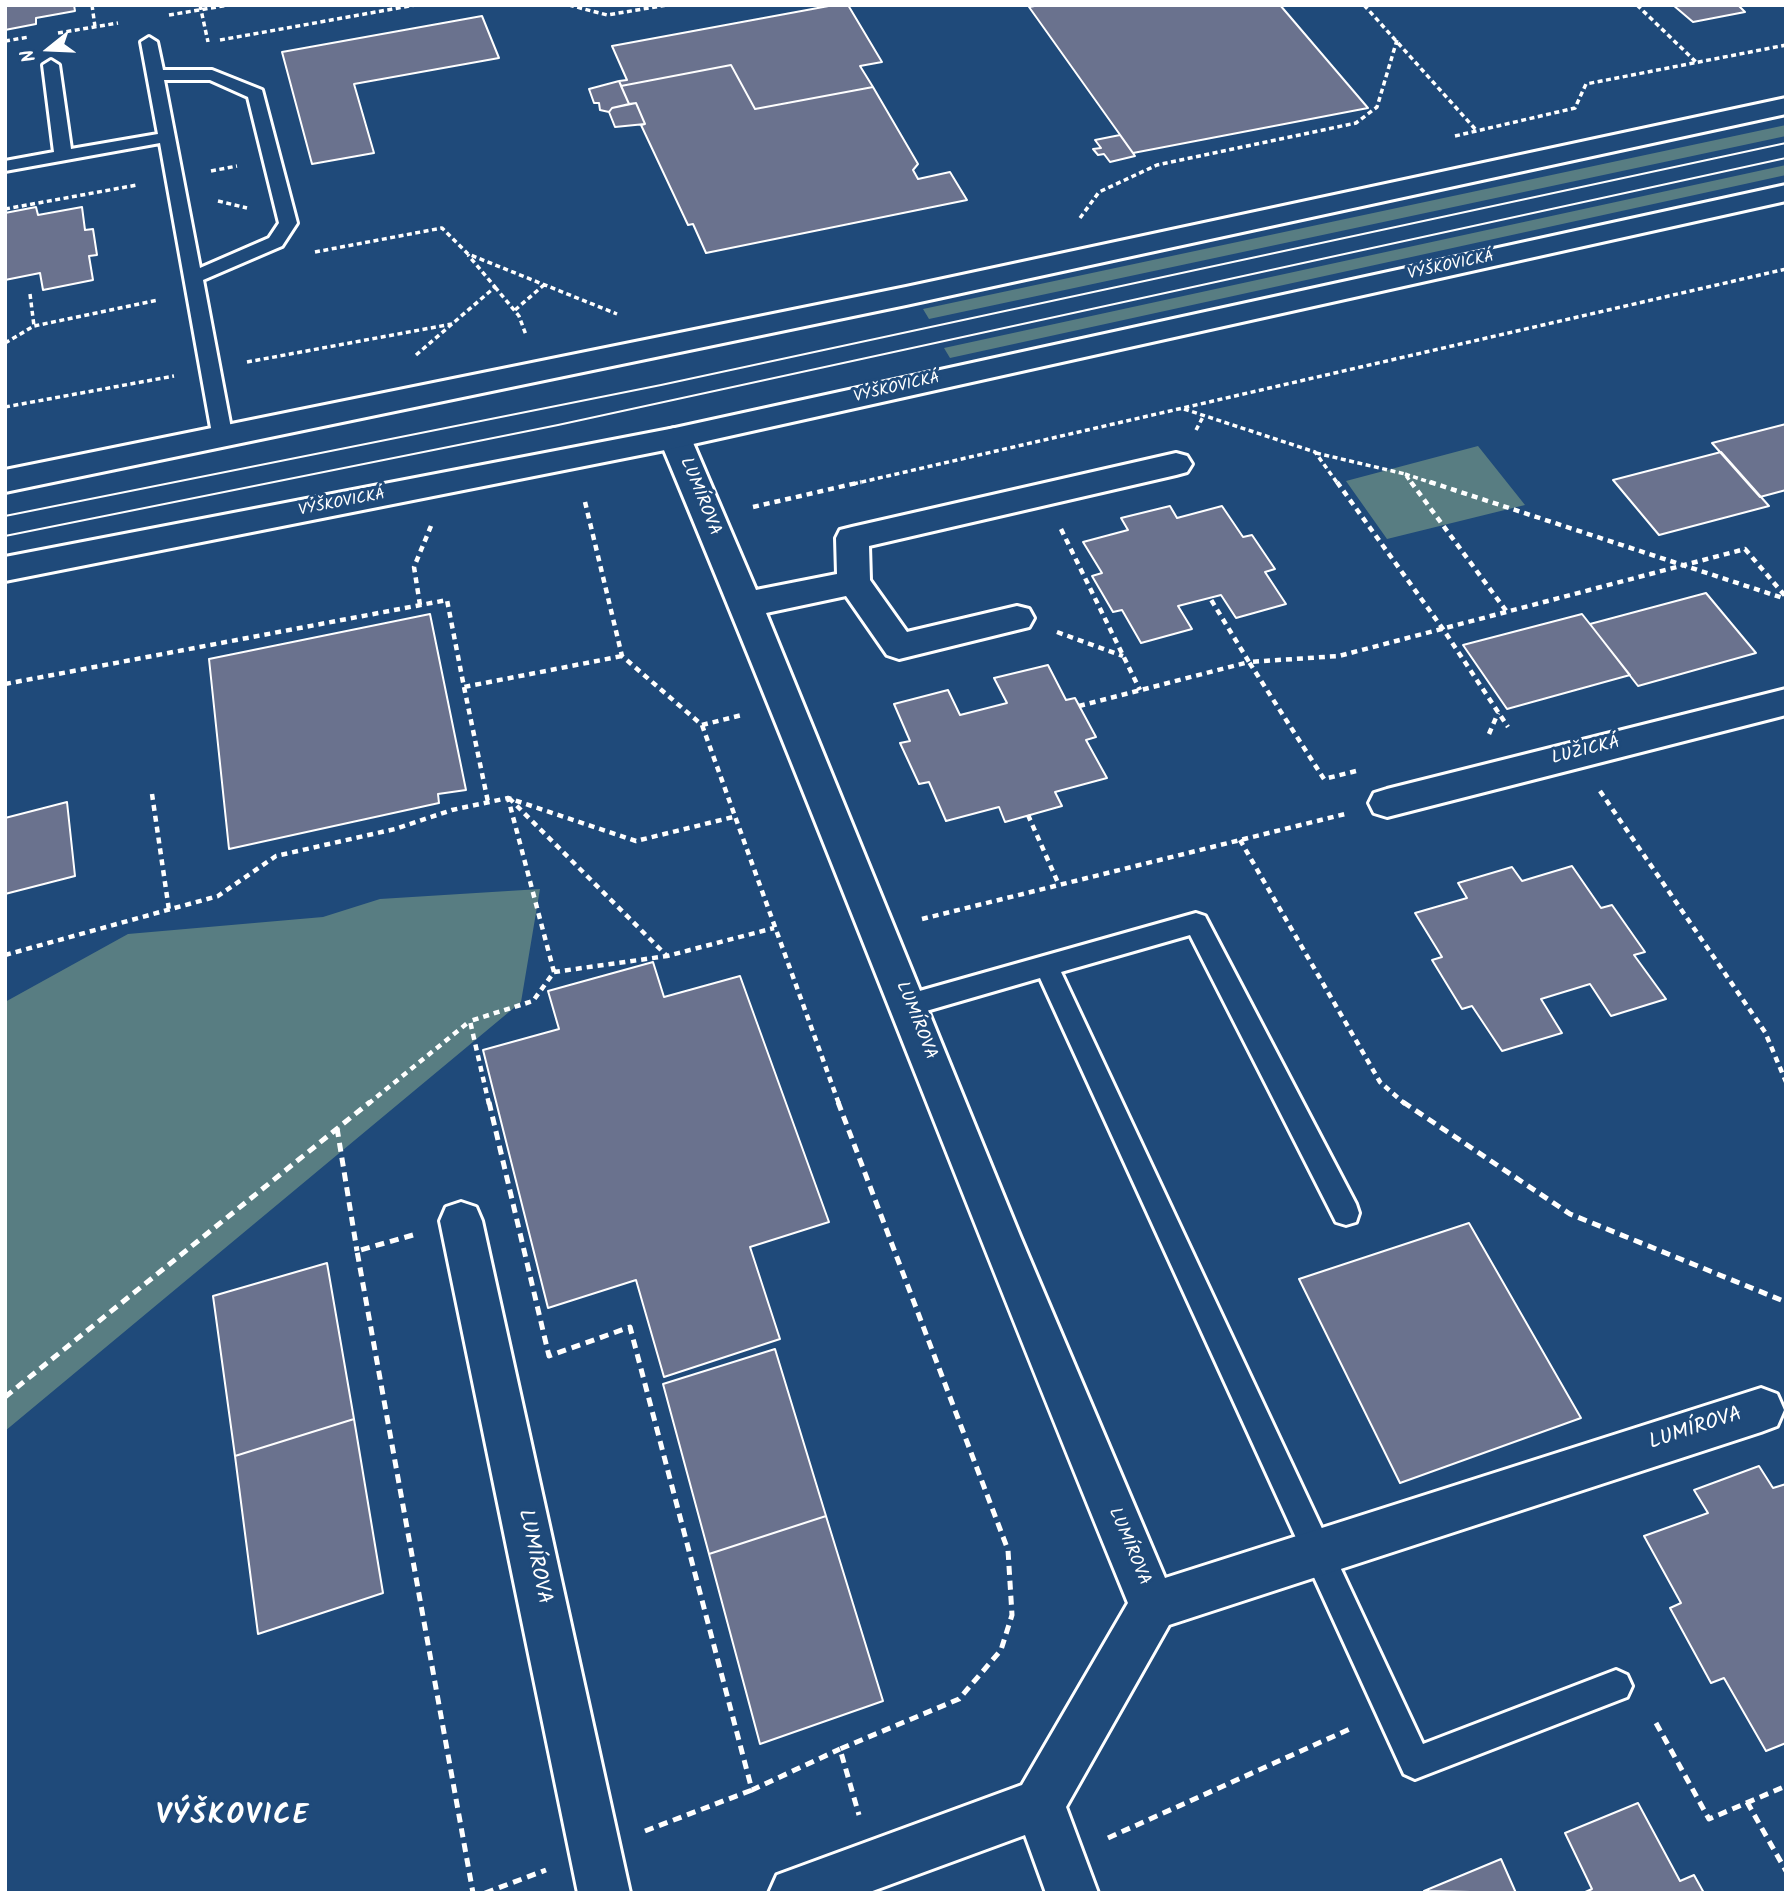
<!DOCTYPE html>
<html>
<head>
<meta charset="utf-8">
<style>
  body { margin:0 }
  #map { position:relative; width:1791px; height:1898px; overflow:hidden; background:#1f4a7a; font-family:Kalam,sans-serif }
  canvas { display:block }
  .frame { position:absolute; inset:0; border:7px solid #fff; pointer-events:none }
  .north { position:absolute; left:14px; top:14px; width:70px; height:70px; -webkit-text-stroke:5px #1f4a7a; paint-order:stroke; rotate:252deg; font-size:19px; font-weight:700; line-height:28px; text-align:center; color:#fff }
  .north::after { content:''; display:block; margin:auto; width:24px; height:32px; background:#fff; clip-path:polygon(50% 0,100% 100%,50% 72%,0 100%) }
</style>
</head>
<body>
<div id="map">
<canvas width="1791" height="1898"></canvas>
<div class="frame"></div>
<div class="north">N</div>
</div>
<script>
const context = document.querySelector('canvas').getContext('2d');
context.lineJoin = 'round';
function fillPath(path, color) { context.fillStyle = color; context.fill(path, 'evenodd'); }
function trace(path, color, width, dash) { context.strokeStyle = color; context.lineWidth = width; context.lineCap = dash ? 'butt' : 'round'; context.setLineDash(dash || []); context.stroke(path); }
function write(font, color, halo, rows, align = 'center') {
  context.font = font + ' Kalam,sans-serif'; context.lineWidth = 6; context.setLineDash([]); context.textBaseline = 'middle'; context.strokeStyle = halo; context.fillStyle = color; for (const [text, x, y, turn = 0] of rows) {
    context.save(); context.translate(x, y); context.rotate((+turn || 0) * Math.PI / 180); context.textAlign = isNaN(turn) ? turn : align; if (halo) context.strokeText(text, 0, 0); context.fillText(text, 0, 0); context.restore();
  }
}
const green = new Path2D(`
  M1786,125v11l-857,183 -6,-10z
  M1786,165v10l-836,183 -6,-10z
  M1478,446l47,59 -138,34 -41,-58z
  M540,889l-19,113 -516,429v-429l123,-68 195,-17 57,-18z`);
const building = new Path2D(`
  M5,5h69l1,6 -39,7v6l-31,6z
  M834,5h14l34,57 -22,4 13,21 -118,22 -24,-44 -110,21 -2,-5 8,-1 -15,-34z
  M1040,5h240l88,103 -235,45 -104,-146z
  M1673,5h65l7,7 -52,10z
  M482,16l17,42 -145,26 20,69 -62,11 -30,-112z
  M731,65l24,44 118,-22 45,77 -5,6 5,9 32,-7 17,28 -261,53 -13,-29 -5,1 -47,-100 4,-1 -9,-21 -7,1 -8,-18z
  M619,81l10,23 -17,4 -3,4 -9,-2 -1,-7h-5l-5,-14z
  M636,103l9,21 -30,3 -6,-15 3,-4z
  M1120,135l15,21 -25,6 -6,-8 -6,1 -5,-6 8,-1 -6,-8z
  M36,207l2,8 44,-8 3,23 8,-1 4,26 -8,1 4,24 -50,10 -3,-17 -35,7v-67z
  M1786,424v66l-26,7 -48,-54z
  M1721,452l48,54 -110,29 -46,-55z
  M1170,506l7,12 45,-12 21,31 9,-2 23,34 -10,3 21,32 -50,14 -15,-23 -43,11 14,23 -51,14 -19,-33 -9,2 -21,-36 10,-3 -19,-31 45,-12 -7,-12z
  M1706,593l50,60 -118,33 -48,-62z
  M430,614l36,176 -28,4 1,9 -210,46 -20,-190z
  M1582,614l48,61 -123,34 -44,-64z
  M1048,665l18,35 9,-2 21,39 -10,3 21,38 -52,14 7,14 -57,16 -6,-15 -53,14 -17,-39 -10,2 -19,-41 10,-2 -16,-37 54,-14 12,25 47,-12 -13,-25z
  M67,802l8,74 -70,18v17v-93z
  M1572,866l29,42 11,-3 33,47 -11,3 32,44 -55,17 -21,-32 -49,15 21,34 -60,18 -30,-45 -10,3 -30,-49 10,-3 -27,-44 52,-15 -9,-15 54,-16 10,14z
  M653,962l11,35 76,-21 89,246 -79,25 30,92 -116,38 -28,-97 -88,28 -65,-258 76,-21 -11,-38z
  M1469,1223l112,195 -181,65 -101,-204z
  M327,1263l27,156 -119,37 -22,-160z
  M775,1349l51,167 -117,38 -46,-170z
  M354,1419l29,174 -125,41 -23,-178z
  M1759,1466l14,22 13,-4v259l-20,8 -42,-73 -13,5 -41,-75 11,-5 -37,-67 64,-23 -14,-23z
  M826,1516l57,185 -123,43 -51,-190z
  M1638,1803l42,78 14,-6 10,18h-121l9,-4 -27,-56z
  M1501,1859l15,34 -92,-2z`);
const pathFar2 = new Path2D(`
  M92,5l3,22
  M200,5l8,37
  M569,5l38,10 60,-10
  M1364,5l112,125
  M1637,5l59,57
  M169,15l60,-10
  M58,33l60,-10
  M220,40l195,-35
  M5,41l24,-4
  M1455,136l120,-28 11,-24 200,-39
  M211,171l26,-5
  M218,201l29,7
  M5,209l132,-24
  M1080,218l19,-26 58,-27 199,-42 21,-16 20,-67
  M315,252l127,-24 26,26 149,60
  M495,287l24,29 7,19
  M30,294l4,32
  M515,310l30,-26
  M5,343l29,-17 124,-26
  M416,355l79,-68 -27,-32
  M247,362l205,-38
  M5,407l169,-31
  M1184,409l131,43 23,32
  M1196,430l8,-15
  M1316,453l89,21 7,10
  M1405,474l30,10
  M853,484l933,-215`);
const pathFar1 = new Path2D(`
  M1337,482l106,147 65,98
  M1411,482l96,130
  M1430,482l356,117
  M585,502l37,154 80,69 40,-10
  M753,507l108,-25
  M1061,529l79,161
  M420,605l-6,-38 17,-41
  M1057,632l66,24
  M5,684l442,-84 17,87 158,-31
  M464,687l24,115
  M1079,706l170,-44 -39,-64
  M702,725l137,379
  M1489,734l9,-21
  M1356,771l-32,8 -75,-117 90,-6 406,-107 41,48
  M1600,791l165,241 21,50
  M152,794l17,116
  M509,798l158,158 107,-28
  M1028,815l31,70
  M1240,840l140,242 25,22
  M922,919l423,-105
  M5,955l213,-59 58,-40 119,-27 57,-19 56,-12 128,43 97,-24
  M554,972l113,-16
  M368,1104l102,-83
  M489,1104l-19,-83 63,-20 21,-29 -46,-174`);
const path = new Path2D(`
  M489,1102l60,254 81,-29 122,463 88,-41
  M838,1102l170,448 4,65 -11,35 -42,49 -119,50 19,66
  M1403,1102l167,112 216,88
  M337,1128l20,123
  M413,1235l-56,16 116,642
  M5,1397l365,-295
  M1656,1723l53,96 77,-33
  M1747,1802l39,69
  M645,1831l107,-41
  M1108,1838l244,-110
  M485,1893l61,-23`);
const service = new Path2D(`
  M149,37l8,5 6,28h49l50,20 35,133 -15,23 -79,34 30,159 -10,7 -10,-7 -53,-296 -155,28v-10l49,-9 -11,-87 8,-5 8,5 12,84 87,-15 -17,-92zM164,80h46l38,17 31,126 -10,15 -69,30z
  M1196,913l9,3 151,288 3,9 -3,9 -10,3 -10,-3 -146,-287 -129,37 362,772 193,-74 11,5 5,11 -5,11 -212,82 -11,-5 -364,-796 -131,38 -9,-4 -4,-7 4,-7 9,-4z`);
const minor = new Path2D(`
  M675,428l11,3 5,7 65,152 81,-16 -1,-36 4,-8 12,-3 324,-74 11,3 5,8 -5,8 -11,3 -307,71 1,34 37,52 110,-26 12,3 5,9 -5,9 -130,32 -12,-4 -41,-59 -80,17 254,623 145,342 596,-190 16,6 7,16 -7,16 -16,6 -592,193 -103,182 32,86h-52l-21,-58 -158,58h-98l8,-18 245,-90 106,-182c-159,-387 -308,-780 -469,-1165l5,-7z
  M1786,689v26l-399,102 -13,-4 -5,-10 5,-10 13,-4z
  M461,1202l15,5 6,14 148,672h-52l-138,-672 6,-14z`);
const tertiary = new Path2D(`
  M1786,98v16l-880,191 -901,187v-22l901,-183z
  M1786,185v16l-1111,247 -670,133v-24l670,-129z`);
const tram = new Path2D(`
  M5,516l656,-131 1125,-242
  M5,536l553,-111 1228,-267`);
const farStreetnames = [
  ["VÝŠKOVICKÁ",1451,267,-12],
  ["VÝŠKOVICKÁ",897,389,-13],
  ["VÝŠKOVICKÁ",342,504,-11]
];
const streetNames = [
  ["LUMÍROVA",699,497,68],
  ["LUŽICKÁ",1586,752,-14],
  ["LUMÍROVA",915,1021,68],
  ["LUMÍROVA",1128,1547,67]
];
const nearStreetnames = [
  ["LUMÍROVA",1696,1430,-18],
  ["LUMÍROVA",533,1557,78]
];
const nearDistrictnames = [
  ["VÝŠKOVICE",233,1818]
];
fillPath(green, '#587d82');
fillPath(building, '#6a728e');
trace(building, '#fff', 2);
trace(service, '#fff', 6);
trace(minor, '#fff', 6);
trace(tertiary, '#fff', 6);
trace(pathFar2, '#fff', 3.5, [5, 3.5]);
trace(pathFar1, '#fff', 4.5, [6, 5]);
trace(path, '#fff', 5, [9, 6]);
fillPath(service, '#1f4a7a');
fillPath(minor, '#1f4a7a');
fillPath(tertiary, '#1f4a7a');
trace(tram, '#fff', 2);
write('16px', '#fff', '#1f4a7a', farStreetnames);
write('18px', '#fff', '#1f4a7a', streetNames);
write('21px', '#fff', '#1f4a7a', nearStreetnames);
context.letterSpacing = '2px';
write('bold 28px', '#fff', '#1f4a7a', nearDistrictnames);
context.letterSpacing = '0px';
</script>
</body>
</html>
